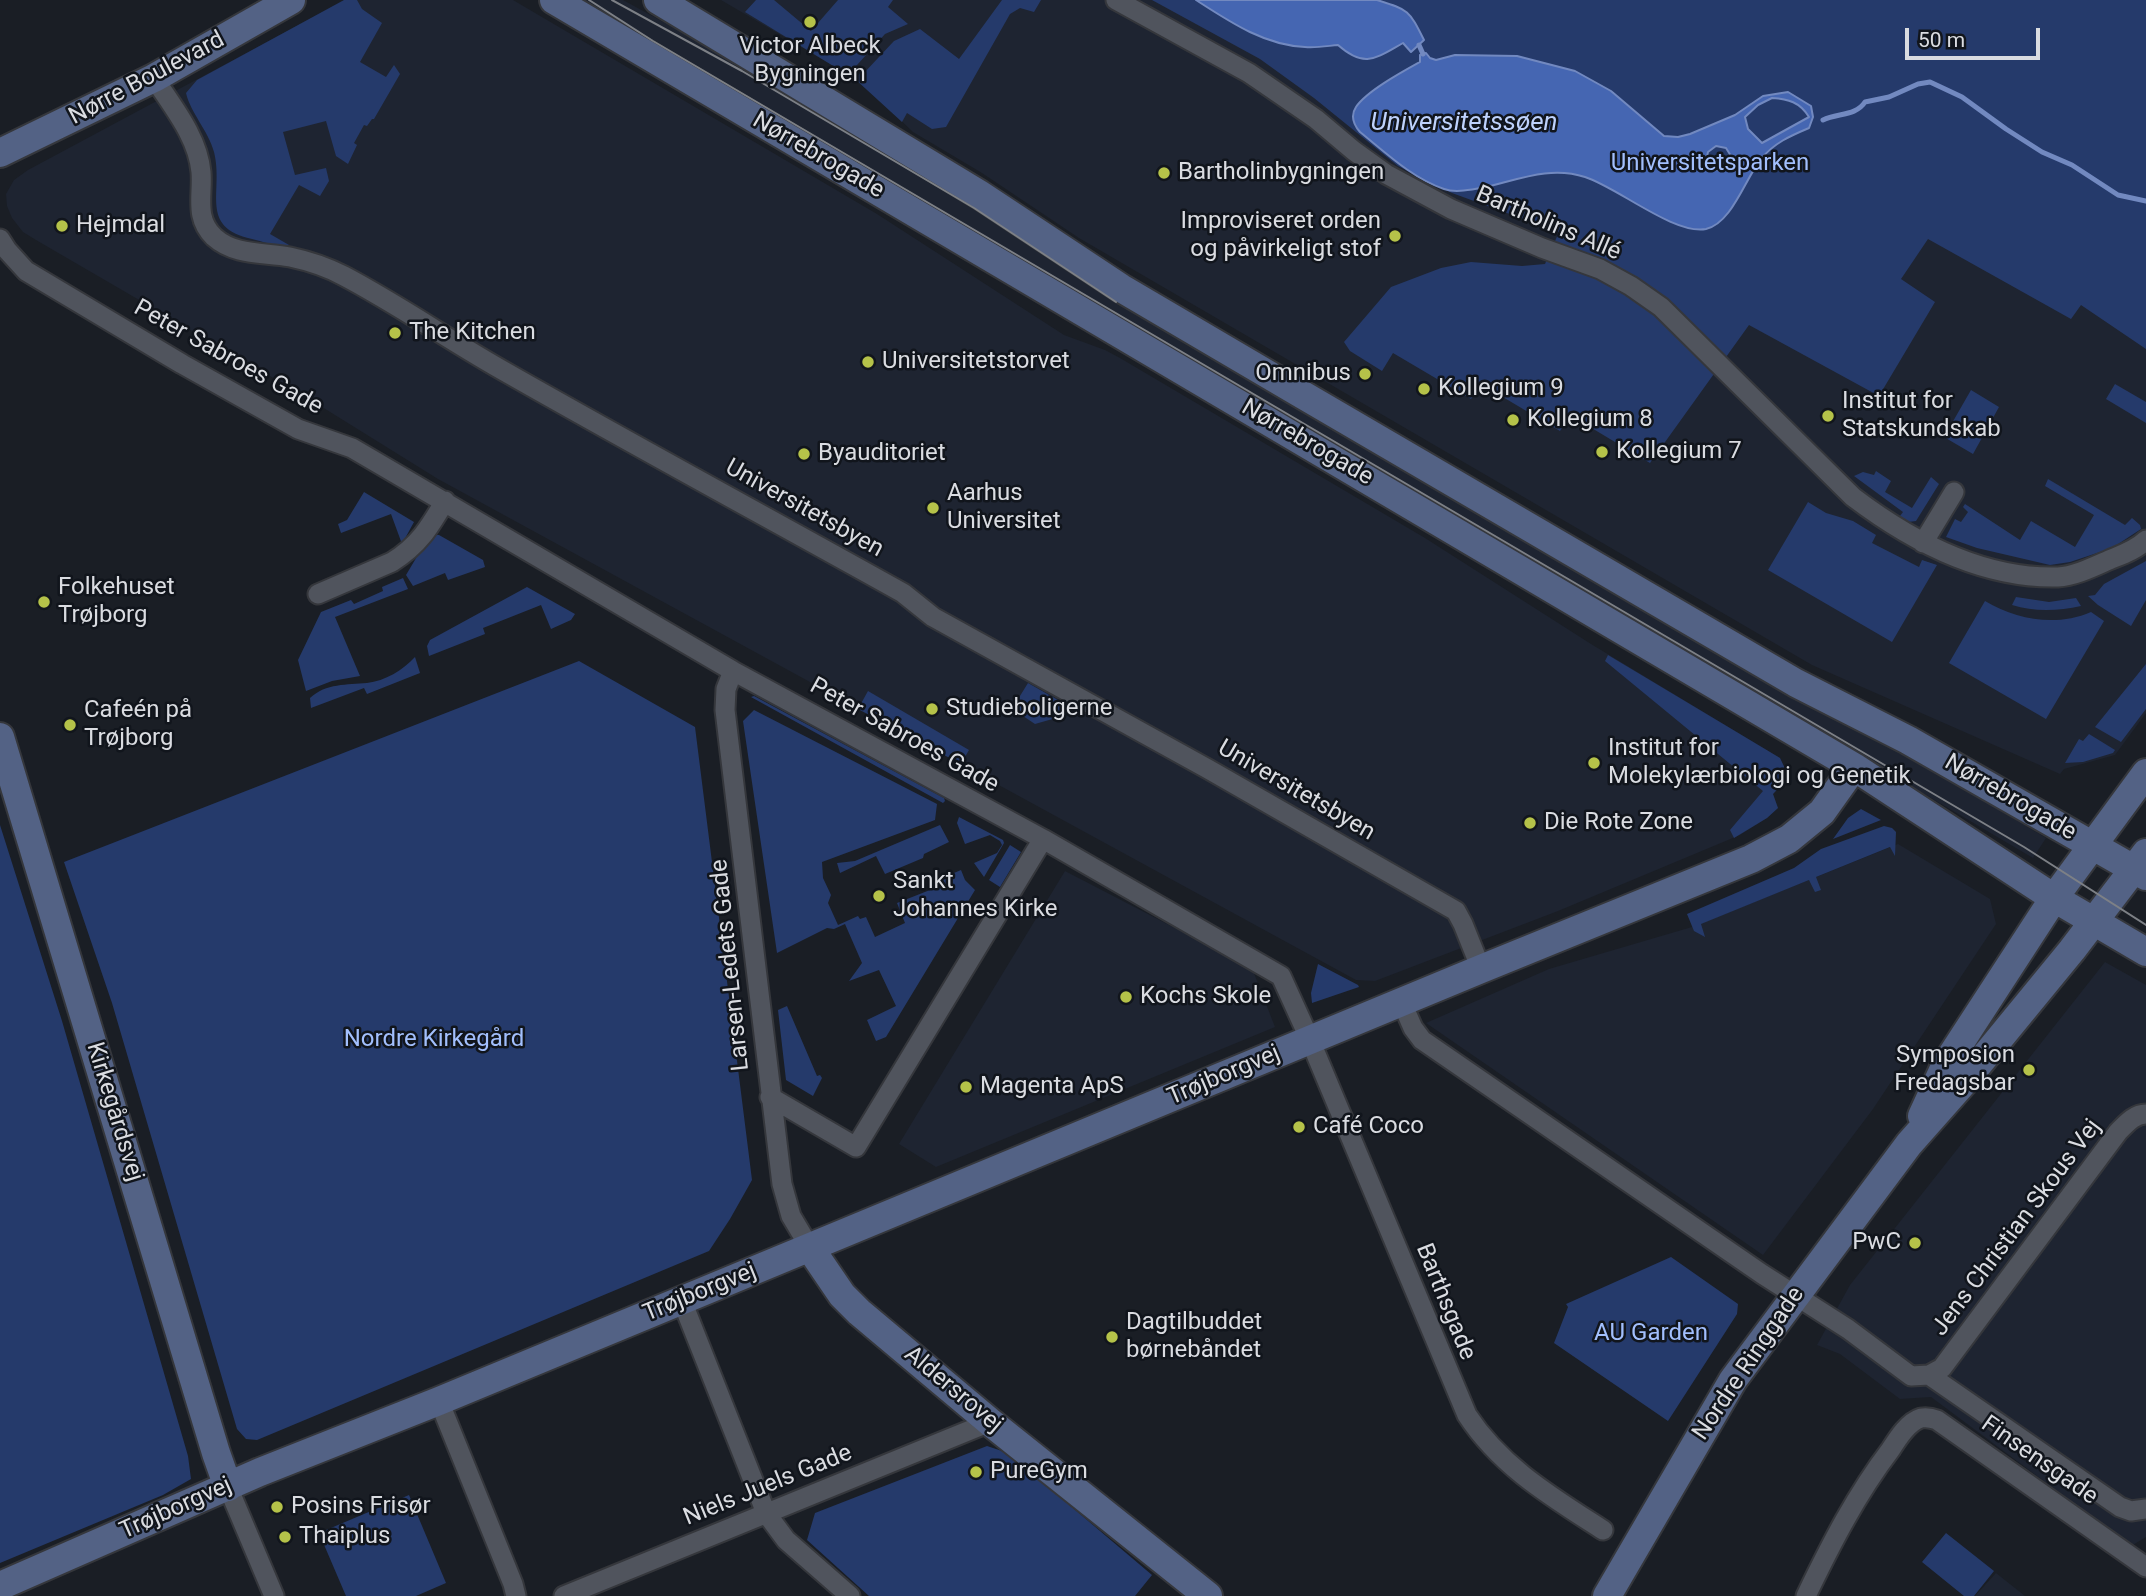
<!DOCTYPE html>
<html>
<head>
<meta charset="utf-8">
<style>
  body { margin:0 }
  #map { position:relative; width:2146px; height:1596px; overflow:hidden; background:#1a1e25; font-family:Roboto,sans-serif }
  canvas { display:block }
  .scale { position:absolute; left:1905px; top:28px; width:135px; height:32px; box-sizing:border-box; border:4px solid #dadce1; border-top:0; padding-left:9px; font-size:21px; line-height:24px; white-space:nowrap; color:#dadce1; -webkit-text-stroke:5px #11151c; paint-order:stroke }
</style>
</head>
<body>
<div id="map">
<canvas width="2146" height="1596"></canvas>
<div class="scale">50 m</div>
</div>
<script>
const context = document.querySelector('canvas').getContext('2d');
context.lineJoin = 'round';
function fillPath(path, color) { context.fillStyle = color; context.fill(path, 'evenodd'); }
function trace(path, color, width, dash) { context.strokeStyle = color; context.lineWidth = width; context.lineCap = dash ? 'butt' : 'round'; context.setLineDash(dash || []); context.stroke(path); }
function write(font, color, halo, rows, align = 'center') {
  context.font = font + ' Roboto,sans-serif'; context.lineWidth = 5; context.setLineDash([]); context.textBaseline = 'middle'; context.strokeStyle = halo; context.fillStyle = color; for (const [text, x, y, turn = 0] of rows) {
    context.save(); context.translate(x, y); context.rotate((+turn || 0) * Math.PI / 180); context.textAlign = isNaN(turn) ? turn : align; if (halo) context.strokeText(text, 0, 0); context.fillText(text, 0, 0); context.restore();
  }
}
const built = new Path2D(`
  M345,0h168l364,214 187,121 41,15 15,8 305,180 166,106 189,114 9,19 -16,17 5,14 -11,10 -27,17 -182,76 -183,70 -19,-1 -918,-501 -132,-82 -270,-157 -13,-8 -11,-14 -5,-12 -1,-12 8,-14 14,-10z
  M576,0h47l121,66 987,591 209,117 106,64 -13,20z
  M721,0h1425v713l-31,42 -51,14 -4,5 -248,-109 -733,-427 -97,-65 -69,-41 -52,-50z
  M1898,844l92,55 6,25 -123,185 -110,146 -337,-232 123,-54 143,-42z
  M1065,871l187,97 23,59 -339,140 -37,-23z
  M2105,962l41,23v552l-15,9 -200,-149 -31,2 -60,-45 -23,-9 33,-60z
  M1996,1573l29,23h-50z`);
const green = new Path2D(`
  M344,0h13l5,9 20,14 -22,39 26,15 8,-12 6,9 -26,45h-2l-5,7 -3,-1 -10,18 3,2 -9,19 -12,-8 -10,-35 -43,11 12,43 31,-7 3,13 -9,15 -21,-11 -29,49 19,11c-11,2 -25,-3 -37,-6 -54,-12 -28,-47 -38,-87 -6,-22 -23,-38 -28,-59l11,-13z
  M756,0h18l37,31 27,-31h55l-5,7 20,17 -23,10 -37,41 -103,-63z
  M1002,0h39l-7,12 -14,-4 -10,6 -64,113 -14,2 -25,-16 -5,9 -47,-43 7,-8 2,2 30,-32 26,-12 39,30z
  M1152,0h994v349l-65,-44 -10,14 -143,-80 -27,40 34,23 -56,94 -130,-71 -99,138 -80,-48 -10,16 -79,-47 -10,15 -78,-46 -11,18 -32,-20 -6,-9 47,-55 50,-19 30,-6 51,4 23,-2 14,-32 -107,-39 -54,-27 -84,-68 -54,-39z
  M2115,384l31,18v21l-40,-24z
  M1971,390l28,17 -26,47 -29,-17z
  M1876,471l15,10 -6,11 27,16 19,-31 8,7 -23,37 -8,1 -8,-6 3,-4 -49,-36 9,-4 11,3z
  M2048,479l77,46 7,-7 8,7 1,4 -29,19 -42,14 -20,3 -73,-17 -31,-11 9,-18 6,3 7,-10 -5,-5 2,-3 55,36 11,-19 44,26 19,-32 -49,-29z
  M364,492l50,30 -12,22 -11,-30 -50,19 -3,-9 9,-4z
  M1808,502l18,11 27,8 23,14 -4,8 47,24 3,-7 15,5 -45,77 -124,-72z
  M434,535h5l44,25 2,7 -37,13 -3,-7 -32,13 -7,-11 22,-37z
  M2146,561v39l-15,26 -33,-21 -10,-9 7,-1 9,-11z
  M403,578l5,11 -73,28 25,59 -28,5 -26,10 -8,-31 23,-48 30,-12 3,4 29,-13 -1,-4z
  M527,587l48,27 -4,6 -20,9 -10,-24 -58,23 2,6 -56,22 -2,-10 3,-6z
  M2016,597l33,5 27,-4 5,8c-23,5 -47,6 -69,-1z
  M1985,601c32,19 71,26 106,11l13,9 -58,98 -97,-56z
  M1608,655l172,103 9,19 -16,17 5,14 -11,10 -33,20 -4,-8 33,-39 -158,-130z
  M415,657l5,16 -53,21 -3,-6 -53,20 -1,-10c16,-15 37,-13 57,-15 18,-2 36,-13 48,-26z
  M579,661l116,66 57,453 -22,39 -21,32 -452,189 -11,-1 -9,-10 -125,-426 -48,-141z
  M2146,664v45l-25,33 -26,-15z
  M1028,683l37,21 -9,14 -21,6 -12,-8 -8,-12z
  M868,691l101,59 -8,14 -103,-55z
  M754,696l190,102 1,3 -2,2 -192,-106z
  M754,710l183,94 -2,16 -113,42 1,16 8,17 -3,8 10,22 20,-9 2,3 6,-2 9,20 30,-14 -8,-20 38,-15v-7l26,-11 4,10 10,10 -89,147 -10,4 -9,-21 29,-14 -17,-36 -30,11 13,-18 -17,-39 -11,5 -7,-1 -50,25 -34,-232z
  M2089,734l26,16 -2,3 -30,9 -18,1 14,-24 4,2z
  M1861,809l20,11 -48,19 15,-21z
  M959,817l44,23 1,3 -20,34 -10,-14 23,-10 5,-8 -2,-4 -10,-6 -25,9 -8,-21z
  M0,825l62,196 126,435 3,23 -28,16 -163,68z
  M940,825l9,17 -25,12 -1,4 -38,16 -9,-18 -36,17 -3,-10 18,-2z
  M1884,826l8,2 4,4 -1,24 -5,-9 -74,30 5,13 -6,2 -6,-12 -108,44 4,13 -11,-6 -7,-17 107,-46 27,-19z
  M1010,845l11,7 -21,35 -11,-7z
  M1318,964l40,21 1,2 -47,16 -1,-10z
  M787,1006l30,70 3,-1 2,3 -9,18 -27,-16 -8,-70z
  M1671,1257l67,47 -1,10 -69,107 -114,-78 14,-36 -2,-3z
  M987,1446l21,7 144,122 -17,21h-266l-62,-56 8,-27z
  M409,1495l37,88 -30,13h-70l-27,-63z
  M1946,1533l48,38 -20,25h-10l-42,-34z`);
const water = new Path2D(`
  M1196,0h181c32,10 32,10 47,40l-13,12 -8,-9c-27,15 -38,26 -65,2 -11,1 -22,3 -33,2 -41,-2 -75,-25 -109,-47z
  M1426,53l4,5 6,2 19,-5 62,1 58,15 36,20 53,45 14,1 12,-3 45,-19 28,-19 25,-4 23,14 2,11 -4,11c-19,8 -35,15 -48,31 -16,20 -29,64 -55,70 -32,6 -89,-42 -121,-52 -36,-12 -70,4 -104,11 -12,2 -26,5 -37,1 -32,-11 -58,-36 -84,-57 -6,-7 -10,-16 -4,-25 11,-16 46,-35 64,-45v-7zM1772,98c16,1 28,4 37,19l-47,26 -14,-14 -3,-12 13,-12zM1716,146l10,2 5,8 -1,9 -8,6 -10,-2 -6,-8 2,-9z`);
const stream = new Path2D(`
  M1419,45l4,9
  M1823,120c15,-7 33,-4 42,-18l24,-5 29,-13 12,-2 32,15 44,32 36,23 30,13 46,30 28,6`);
const street = new Path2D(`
  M1116,0l133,73 67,46 38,32 32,23 65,35 91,39 58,21 31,17 30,21 192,190c58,44 130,82 205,80 17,-1 35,-10 51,-17 12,-5 27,-10 37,-20
  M154,78c18,28 44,59 47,94 2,23 -7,46 13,65 21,19 50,15 76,20 19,4 37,10 54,19 57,30 109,67 165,98 130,74 263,146 394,219l30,24 275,152 248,142 7,13 18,45
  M0,239l7,11 19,21 156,93 116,65 54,19 381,223 310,168 238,137 29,64 157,375c34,52 85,82 136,115
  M1923,543l31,-51
  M318,594l74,-32c27,-17 37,-34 53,-61
  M733,671l-7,18 -1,21 57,474 9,32 19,32
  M1402,1003l11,25 9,12 340,234 86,55 63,47 18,-1 13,-7 176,-236c8,-8 16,-18 28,-18
  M770,1097l86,50 187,-308
  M682,1301l84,212 20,27 64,56
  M1929,1375l191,132 11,4 15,-2
  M439,1401l74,183 3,12
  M228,1487l46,109
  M564,1596l426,-174
  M1806,1596c25,-52 50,-101 85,-147 7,-11 17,-27 30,-31 6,-1 11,0 16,2l209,147`);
const secondary = new Path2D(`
  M554,0l1300,767 200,131 92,54
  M658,0l321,194 142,94 182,107 493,288 112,57 238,136
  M0,153l154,-75 137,-78
  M0,737l216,716 12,34
  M1922,1116l24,-52 108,-166 92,-125
  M810,1248l32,47 17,17 131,110 218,174
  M0,1586l260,-114 179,-71 1042,-432 270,-110 38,-20 33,-27 32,-45
  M1607,1596l126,-216 176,-236 54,-61 109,-133 74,-97`);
const tram = new Path2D(`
  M589,0l64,41 1371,806 122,78
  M612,0l130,71 232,137 142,94`);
const markers = [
  [810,22,7,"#b5c249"],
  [1164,173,7,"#b5c249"],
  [62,226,7,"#b5c249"],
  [1395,236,7,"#b5c249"],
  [395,333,7,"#b5c249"],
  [868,362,7,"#b5c249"],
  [1365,374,7,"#b5c249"],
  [1424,389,7,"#b5c249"],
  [1828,416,7,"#b5c249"],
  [1513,420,7,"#b5c249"],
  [1602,452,7,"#b5c249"],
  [804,454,7,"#b5c249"],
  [933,508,7,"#b5c249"],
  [44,602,7,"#b5c249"],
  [932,709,7,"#b5c249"],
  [70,725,7,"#b5c249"],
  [1594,763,7,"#b5c249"],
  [1530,823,7,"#b5c249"],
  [879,896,7,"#b5c249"],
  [1126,997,7,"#b5c249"],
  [2029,1070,7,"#b5c249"],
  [966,1087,7,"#b5c249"],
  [1299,1127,7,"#b5c249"],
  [1915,1243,7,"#b5c249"],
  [1112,1337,7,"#b5c249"],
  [976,1472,7,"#b5c249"],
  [277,1507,7,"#b5c249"],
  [285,1537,7,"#b5c249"]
];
const poiNames = [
  ["Victor Albeck",810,47,"center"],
  ["Bygningen",810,75,"center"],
  ["Bartholinbygningen",1178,173],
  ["Improviseret orden",1381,222,"right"],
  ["og påvirkeligt stof",1381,250,"right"],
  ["Hejmdal",76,226],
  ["The Kitchen",409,333],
  ["Universitetstorvet",882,362],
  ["Omnibus",1351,374,"right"],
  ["Kollegium 9",1438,389],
  ["Institut for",1842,402],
  ["Statskundskab",1842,430],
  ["Kollegium 8",1527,420],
  ["Kollegium 7",1616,452],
  ["Byauditoriet",818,454],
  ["Aarhus",947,494],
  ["Universitet",947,522],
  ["Folkehuset",58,588],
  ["Trøjborg",58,616],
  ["Studieboligerne",946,709],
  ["Cafeén på",84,711],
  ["Trøjborg",84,739],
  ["Institut for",1608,749],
  ["Molekylærbiologi og Genetik",1608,777],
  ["Die Rote Zone",1544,823],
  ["Sankt",893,882],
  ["Johannes Kirke",893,910],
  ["Kochs Skole",1140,997],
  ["Symposion",2015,1056,"right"],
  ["Fredagsbar",2015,1084,"right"],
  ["Magenta ApS",980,1087],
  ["Café Coco",1313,1127],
  ["PwC",1901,1243,"right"],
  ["Dagtilbuddet",1126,1323],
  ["børnebåndet",1126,1351],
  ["PureGym",990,1472],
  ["Posins Frisør",291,1507],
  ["Thaiplus",299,1537]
];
const streetNames = [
  ["Nørre Boulevard",147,79,-28],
  ["Nørrebrogade",818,156,30],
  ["Bartholins Allé",1548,224,23],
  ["Peter Sabroes Gade",228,358,29],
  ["Nørrebrogade",1307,443,30],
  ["Universitetsbyen",804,509,29],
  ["Peter Sabroes Gade",904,736,29],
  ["Universitetsbyen",1296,791,30],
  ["Nørrebrogade",2010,798,30],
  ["Larsen-Ledets Gade",731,965,-96],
  ["Trøjborgvej",1224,1076,-23],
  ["Kirkegårdsvej",114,1112,73],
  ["Jens Christian Skous Vej",2017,1228,-53],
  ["Trøjborgvej",700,1293,-22],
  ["Barthsgade",1445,1302,68],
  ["Nordre Ringgade",1749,1364,-56],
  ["Aldersrovej",953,1390,40],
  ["Finsensgade",2039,1461,35],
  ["Niels Juels Gade",768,1486,-22],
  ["Trøjborgvej",176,1509,-24]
];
const parkNames = [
  ["Universitetsparken",1710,164],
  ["Nordre Kirkegård",434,1040],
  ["AU Garden",1651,1334]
];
const waterNames = [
  ["Universitetssøen",1464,123]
];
fillPath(built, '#1e2431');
fillPath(green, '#253a6b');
fillPath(water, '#4566b2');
trace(water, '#7289c0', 2);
trace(stream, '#7289c0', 5);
trace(street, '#35373c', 23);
trace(secondary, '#35373c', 32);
trace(street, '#50545d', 19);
trace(secondary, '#536285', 28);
trace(tram, '#7d8086', 2);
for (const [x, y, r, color] of markers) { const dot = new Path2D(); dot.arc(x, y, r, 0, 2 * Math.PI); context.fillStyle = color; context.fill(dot); trace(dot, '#11151c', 2.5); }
write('24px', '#dadce1', '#11151c', poiNames, 'left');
write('24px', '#dadce1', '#11151c', streetNames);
write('24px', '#a2bffd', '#11151c', parkNames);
write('italic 26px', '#bed2fc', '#11151c', waterNames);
</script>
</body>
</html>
